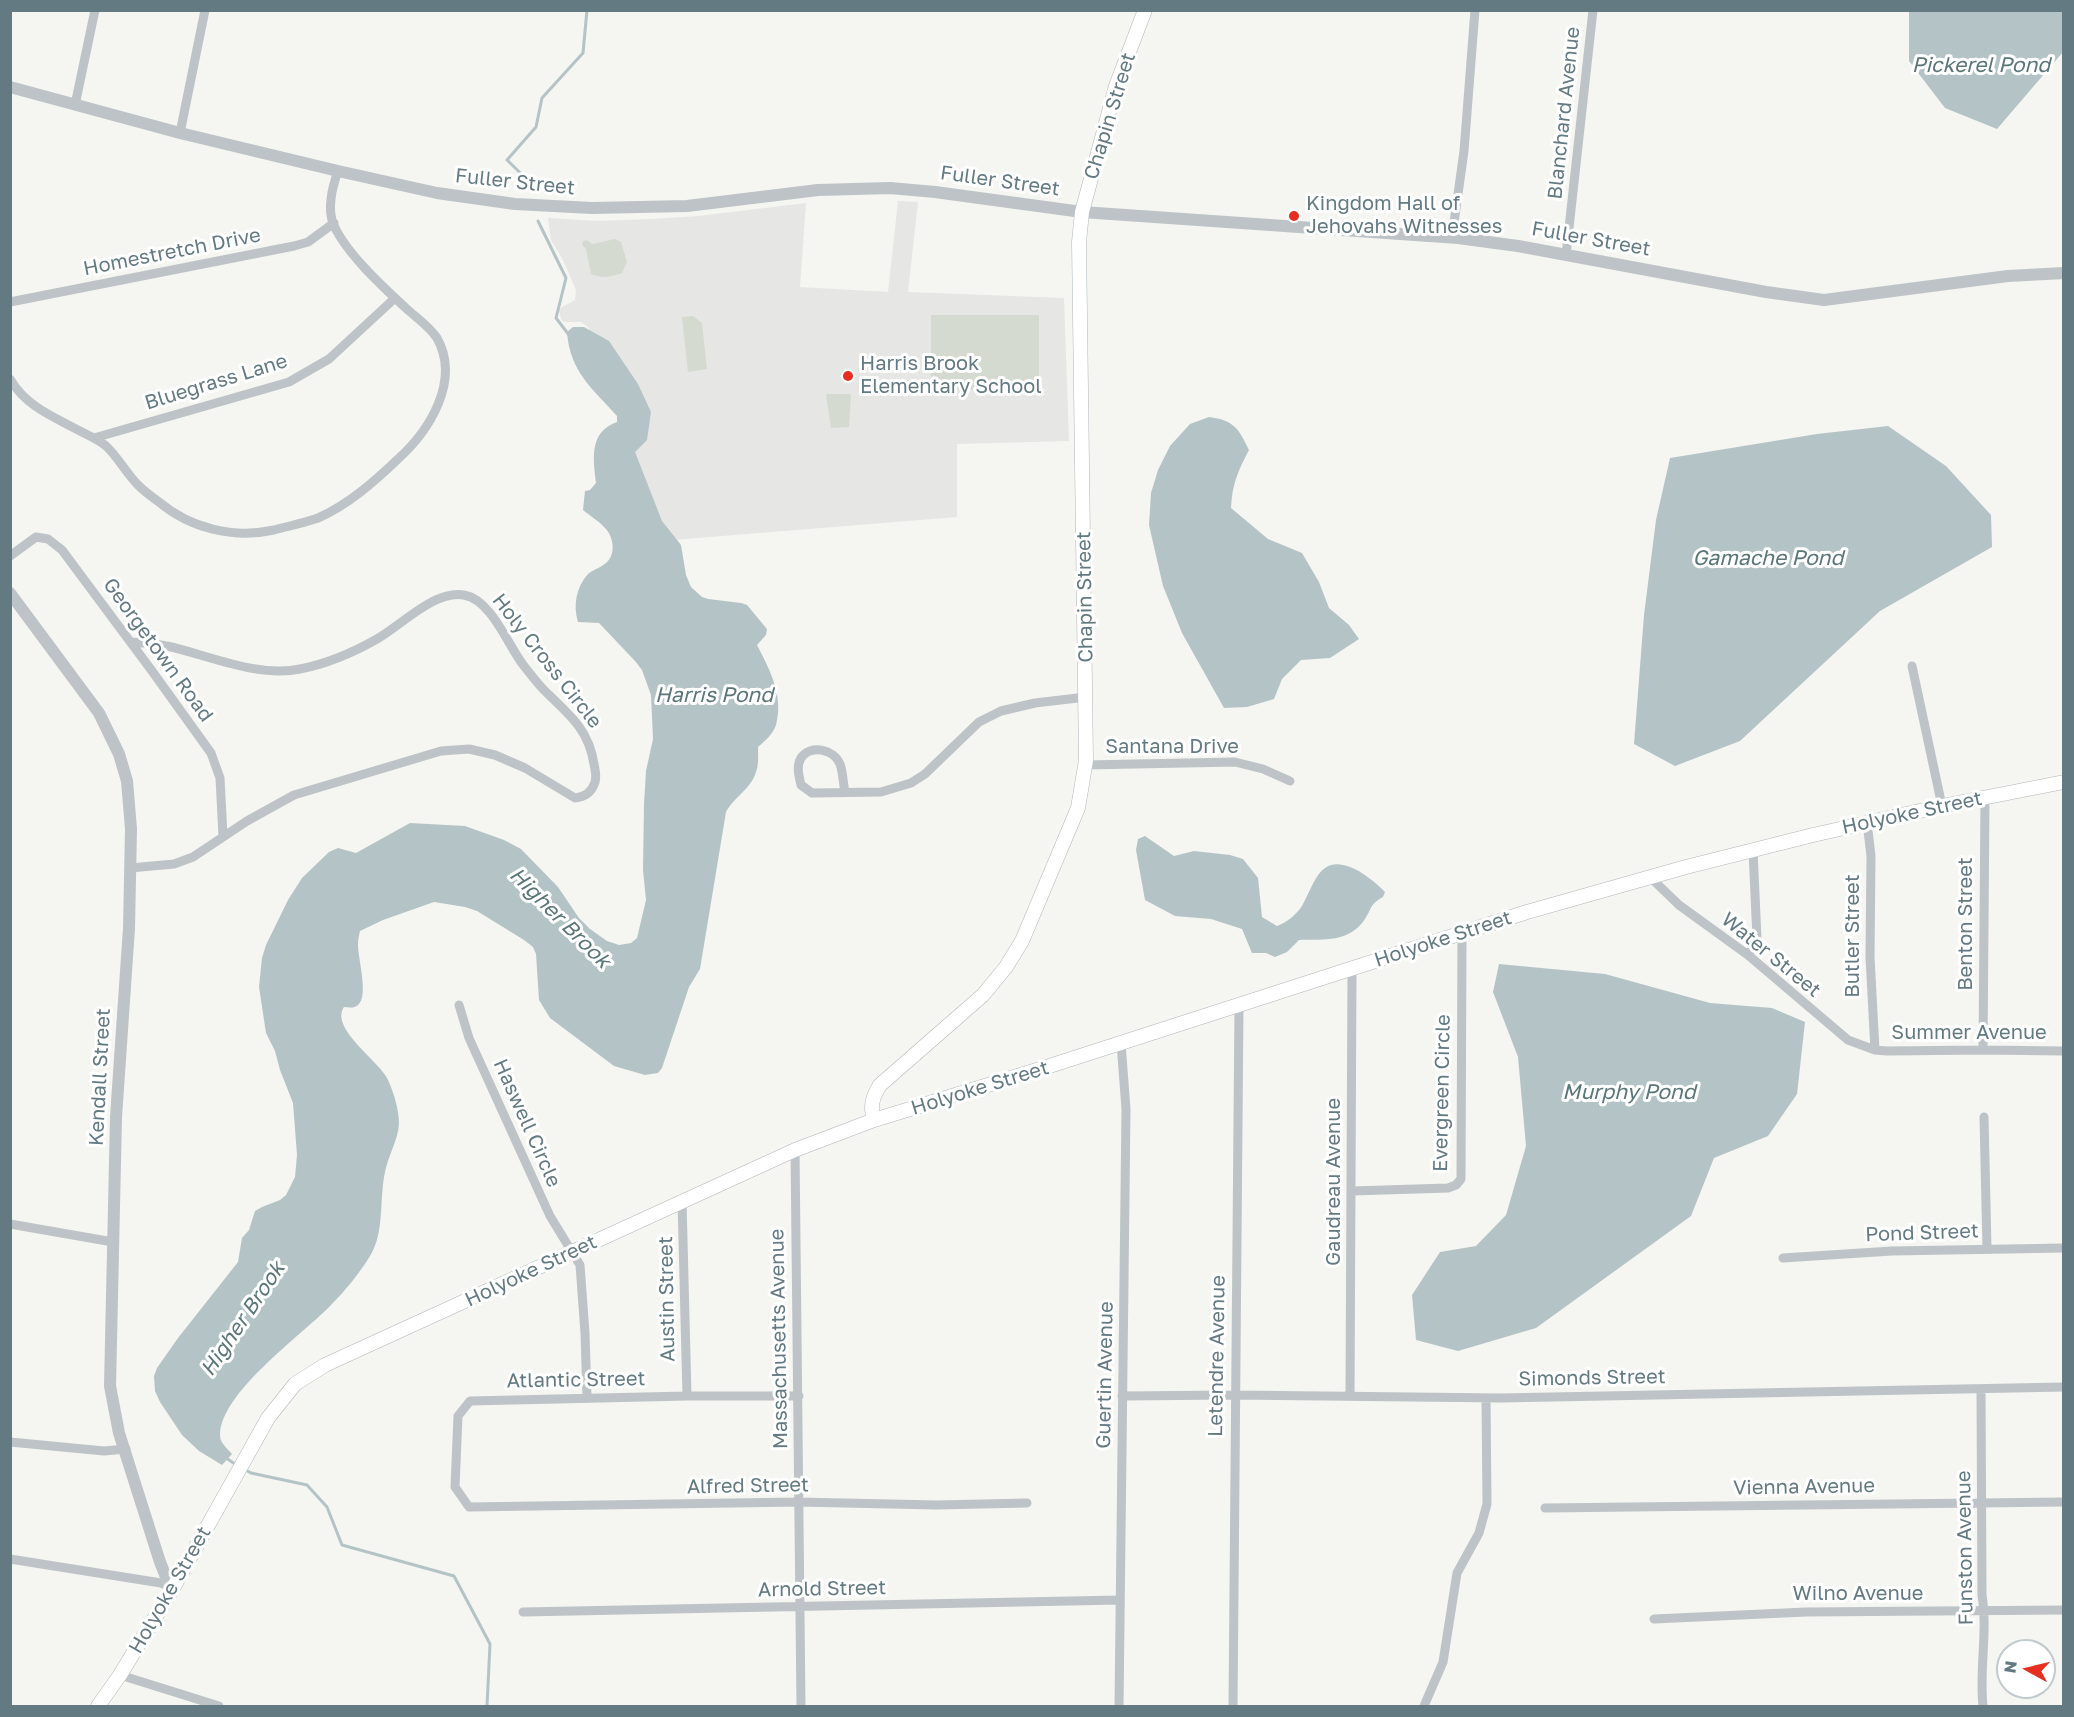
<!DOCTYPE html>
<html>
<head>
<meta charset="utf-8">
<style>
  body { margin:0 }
  #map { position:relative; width:2074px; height:1717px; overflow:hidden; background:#f5f5f1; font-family:"Golos Text",sans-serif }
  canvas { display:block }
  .frame { position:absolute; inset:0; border:12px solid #637a83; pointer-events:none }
  .north { position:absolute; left:1996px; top:1639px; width:60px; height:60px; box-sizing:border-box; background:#fff; border:2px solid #c1cacd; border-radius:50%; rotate:278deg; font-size:16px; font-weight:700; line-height:24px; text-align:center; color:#637a83 }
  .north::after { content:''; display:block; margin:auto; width:21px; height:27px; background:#e62f20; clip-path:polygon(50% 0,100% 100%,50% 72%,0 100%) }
</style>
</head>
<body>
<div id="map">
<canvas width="2074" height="1717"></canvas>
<div class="frame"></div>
<div class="north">N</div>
</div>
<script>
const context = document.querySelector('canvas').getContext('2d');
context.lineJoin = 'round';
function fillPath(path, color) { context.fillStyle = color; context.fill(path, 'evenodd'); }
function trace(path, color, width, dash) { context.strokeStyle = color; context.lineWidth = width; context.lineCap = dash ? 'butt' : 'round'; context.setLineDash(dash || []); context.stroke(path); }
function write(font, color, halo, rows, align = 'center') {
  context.font = font + ' "Golos Text",sans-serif'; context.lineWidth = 6; context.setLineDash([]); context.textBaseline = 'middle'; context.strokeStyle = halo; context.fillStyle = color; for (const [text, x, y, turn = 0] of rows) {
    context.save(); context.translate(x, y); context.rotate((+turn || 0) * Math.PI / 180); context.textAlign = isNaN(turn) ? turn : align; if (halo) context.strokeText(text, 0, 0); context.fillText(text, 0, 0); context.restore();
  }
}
const built = new Path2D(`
  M898,201l20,1 -10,90 156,6 5,143 -112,3v73l-284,23 -45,-78 16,-25 -56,-110 -7,-5h-17l-3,-3 -2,-9 3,-3 13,-7 1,-10 -13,-30 -12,-20 -3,-22 50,3 53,-2 47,-3 108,-13 -6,84 88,5z`);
const green = new Path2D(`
  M615,239l6,3 6,20 -5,11c-12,4 -19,6 -31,1l-5,-25 -4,-4 1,-4 4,-1 5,4z
  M931,315h108v74l-108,1z
  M693,316l9,7 5,46 -19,3 -6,-55z
  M826,394h23l2,1 -2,32 -18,1z`);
const water = new Path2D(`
  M1909,11h154v41l-66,77 -52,-21 -36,-47z
  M573,327h11l25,14 29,43 13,28 -4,28 -12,12 27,69 19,24 5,30 5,12 11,10 6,2 33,4 6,2 20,24 -1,6 -9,10c13,25 27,51 19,80 -3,9 -11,16 -18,22 0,8 1,18 -2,25 -5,17 -22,25 -30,40l-26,157 -11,18 -27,81 -4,5 -13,2 -31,-9 -64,-48 -11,-18 -3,-46 -3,-7 -9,-7 -47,-29 -12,-4 -31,-5 -51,18 -23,11c-1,4 -2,9 -2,14 0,14 11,51 0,60 -5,4 -9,2 -14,2 -15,22 38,56 44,73 6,13 11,30 11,44 -1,16 -11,32 -14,48 -6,27 0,60 -15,84 -11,18 -25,35 -40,50 -29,30 -109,86 -110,129 0,8 7,13 12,19l-10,11 -23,-14 -17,-16 -22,-33 -5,-11 -1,-15 3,-8 21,-30 60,-76 4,-24 7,-8 6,-19 7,-4 18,-7 6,-5 9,-18 2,-22 -4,-52 -13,-33 -5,-19 -9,-18 -7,-46 3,-29 4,-13 22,-45 14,-22 27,-26 9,-4 18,5 54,-30 55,3 39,14 17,9 37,38 21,31 11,11 17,12 12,4 12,-2 6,-5 9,-38 -3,-30 1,-66 2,-33 7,-32 -2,-44 -9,-25 -7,-9 -36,-38 -21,-1c-5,-16 -2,-35 10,-48 6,-5 15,-7 20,-13 8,-9 5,-25 -3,-33 -6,-7 -15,-12 -22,-18l2,-19 5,-1 6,-7c-3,-25 -7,-51 21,-61v-6c-25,-28 -47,-44 -50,-84z
  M1209,417c25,3 30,12 40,33 -11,21 -17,34 -18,58l37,31 34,14 17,29 10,26 20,17 10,14 -29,19 -29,2 -19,19 -8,20 -27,8 -23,1 -42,-75 -19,-47 -14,-61 2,-32 7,-23 12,-24 20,-22z
  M1888,426l58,40 45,49 1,32 -112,64 -140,130 -65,25 -41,-22 10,-129 12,-95 14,-62 147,-24z
  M1145,836l29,20 20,-5 36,4 13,4 15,19 4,39 15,9c9,-3 20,-12 25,-20 12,-21 17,-51 48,-39 13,5 25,15 35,25l-2,5c-13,7 -11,11 -18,22 -16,24 -41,20 -66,21l-12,12 -12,5 -9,-4h-14l-10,-24 -31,-10 -36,-3 -30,-16 -9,-50 2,-11z
  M1499,964l106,10 105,29 62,5 33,14 -8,72 -29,42 -54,22 -23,58 -155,112 -78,23 -42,-11 -4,-45 28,-43 36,-6 30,-31 20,-69 -8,-89 -25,-65z`);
const stream = new Path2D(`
  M540,192l-33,-32 29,-33 6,-29 41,-45 4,-43
  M538,221l28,57 -10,40 13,17
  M226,1458l12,8
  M244,1469l7,4 56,12 20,22 15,38 112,31 36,68 -3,62`);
const minor = new Path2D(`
  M75,105l20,-95
  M180,133l25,-123
  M1452,237l12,-86 11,-141
  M1566,255l27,-245
  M10,302l284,-56 14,-4 26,-19
  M10,379c16,28 46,39 72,53 8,4 17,8 24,14 12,11 20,27 32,39 6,6 14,12 21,17 31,26 74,37 115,28 15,-4 30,-7 44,-12 30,-13 57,-37 80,-59 31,-28 63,-78 39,-121 -7,-11 -20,-20 -29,-28 -23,-21 -67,-61 -76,-90 -4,-15 1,-35 6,-49
  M94,438l195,-56 40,-23 66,-61
  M10,556l26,-19 12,2 14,11 90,121 59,82 9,25 3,58
  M1912,666l30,140
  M1086,765l149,-3 28,7 27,12
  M845,792c-2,-9 -2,-20 -5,-28 -6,-15 -30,-20 -39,-6 -5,8 -2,18 0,27l11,8 69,-1 30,-9 14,-9 54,-52 22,-11 34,-8 51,-6
  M1867,822l4,34 -1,101 5,93
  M130,868l44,-4 19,-7 54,-36 47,-26 147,-44 28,-2 26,6 30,13 50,30c10,-1 17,-6 20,-16 2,-6 0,-12 -1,-18 -5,-33 -23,-48 -46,-70 -9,-8 -16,-18 -24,-28 -16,-20 -32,-66 -60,-71 -30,-5 -62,30 -87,44 -23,13 -51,25 -77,30 -42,9 -92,-14 -133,-23 -12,-3 -25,-3 -36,-4
  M1651,878l28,27 69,50 100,85 27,10 12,1 96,-1 81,1
  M1748,955l9,-16 -4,-89
  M459,1005l10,33 81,178 30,49 5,68 2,65
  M1983,1050l2,-252
  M1984,1117l3,132
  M795,1150l6,556
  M1352,1191l96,-3 8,-3 5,-6 1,-247
  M682,1201l5,195
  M10,1224l103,18
  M1783,1258l109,-7 172,-3
  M1981,1390l1,205c6,37 -3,74 1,111
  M799,1396h-112l-217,5 -12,15 -3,71 14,20 329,-5 139,3 90,-2
  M1122,1396l112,-1 267,3 563,-11
  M1350,1396l2,-428
  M10,1442l94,9 22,-2
  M1545,1508l519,-6
  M10,1559l151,24 12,5
  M523,1612l597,-12
  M1654,1619l152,-7 258,-2
  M120,1675l99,31
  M1119,1706l7,-597 -5,-66
  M1233,1706l6,-701
  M1424,1706l19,-44 14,-89 22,-40 8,-29 -1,-106`);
const tertiary = new Path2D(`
  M10,87l170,46 158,38 99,22 78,11 77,4 95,-2 131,-16 72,-2 45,4 147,20 376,26 60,8 248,46 58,8 184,-24 56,-3
  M10,593l89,120 20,41 8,27 4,48 -2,99 -13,189 -6,269 9,47 41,129 6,15 7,11`);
const secondary = new Path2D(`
  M874,1120c-4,-14 -2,-22 6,-35l103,-90 23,-28 16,-26 56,-133 8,-48 -7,-518 3,-30 34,-126 29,-76
  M98,1706l22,-31 53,-87 95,-170 27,-34 30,-19 470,-215 79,-30 163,-50 490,-158 159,-45 127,-32 129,-29 122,-24`);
const markers = [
  [1294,216,6,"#e62f20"],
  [848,376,6,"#e62f20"]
];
const streetNames = [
  ["Blanchard Avenue",1564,113,-84],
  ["Chapin Street",1110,116,-73],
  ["Fuller Street",1000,181,8],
  ["Fuller Street",515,182,6],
  ["Fuller Street",1591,239,10],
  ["Homestretch Drive",172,252,-11],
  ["Bluegrass Lane",216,382,-17],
  ["Chapin Street",1085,597,-91],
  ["Georgetown Road",158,650,54],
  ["Holy Cross Circle",547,661,52],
  ["Santana Drive",1172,747],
  ["Holyoke Street",1912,813,-12],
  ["Benton Street",1966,924,-90],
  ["Butler Street",1853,936,-90],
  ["Holyoke Street",1443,939,-18],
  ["Water Street",1771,955,39],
  ["Summer Avenue",1969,1033],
  ["Kendall Street",100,1077,-87],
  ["Holyoke Street",980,1088,-17],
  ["Evergreen Circle",1442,1093,-89],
  ["Haswell Circle",527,1123,66],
  ["Gaudreau Avenue",1334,1182,-90],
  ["Pond Street",1922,1233,-2],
  ["Holyoke Street",531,1271,-25],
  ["Austin Street",667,1299,-91],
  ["Massachusetts Avenue",779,1339,-91],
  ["Letendre Avenue",1217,1356,-89],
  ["Guertin Avenue",1105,1375,-89],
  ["Simonds Street",1592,1378,-1],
  ["Atlantic Street",576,1380,-1],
  ["Alfred Street",748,1486,-1],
  ["Vienna Avenue",1804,1487,-1],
  ["Funston Avenue",1965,1548,-91],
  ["Arnold Street",822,1589,-1],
  ["Holyoke Street",170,1590,-60],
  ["Wilno Avenue",1858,1594]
];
const poiNames = [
  ["Kingdom Hall of",1306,204],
  ["Jehovahs Witnesses",1306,227],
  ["Harris Brook",860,364],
  ["Elementary School",860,387]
];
const waterNames = [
  ["Pickerel Pond",1981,65],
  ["Gamache Pond",1768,558],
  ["Harris Pond",714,695],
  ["Higher Brook",560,918,45],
  ["Murphy Pond",1629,1092],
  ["Higher Brook",243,1319,-56]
];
fillPath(built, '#e6e6e5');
fillPath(green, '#d5dad0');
fillPath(water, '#b4c4c6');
trace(stream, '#b4c4c6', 3);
trace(secondary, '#b0b7ba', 15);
trace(minor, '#bdc3c6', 9);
trace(tertiary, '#bdc3c6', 12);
trace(secondary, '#fff', 14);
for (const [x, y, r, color] of markers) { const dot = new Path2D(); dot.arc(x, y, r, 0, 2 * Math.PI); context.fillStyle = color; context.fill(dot); trace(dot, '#fff', 2); }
write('20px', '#637a83', '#fff', streetNames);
write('20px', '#637a83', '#fff', poiNames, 'left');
write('italic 21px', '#5a7679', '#fff', waterNames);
</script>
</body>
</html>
